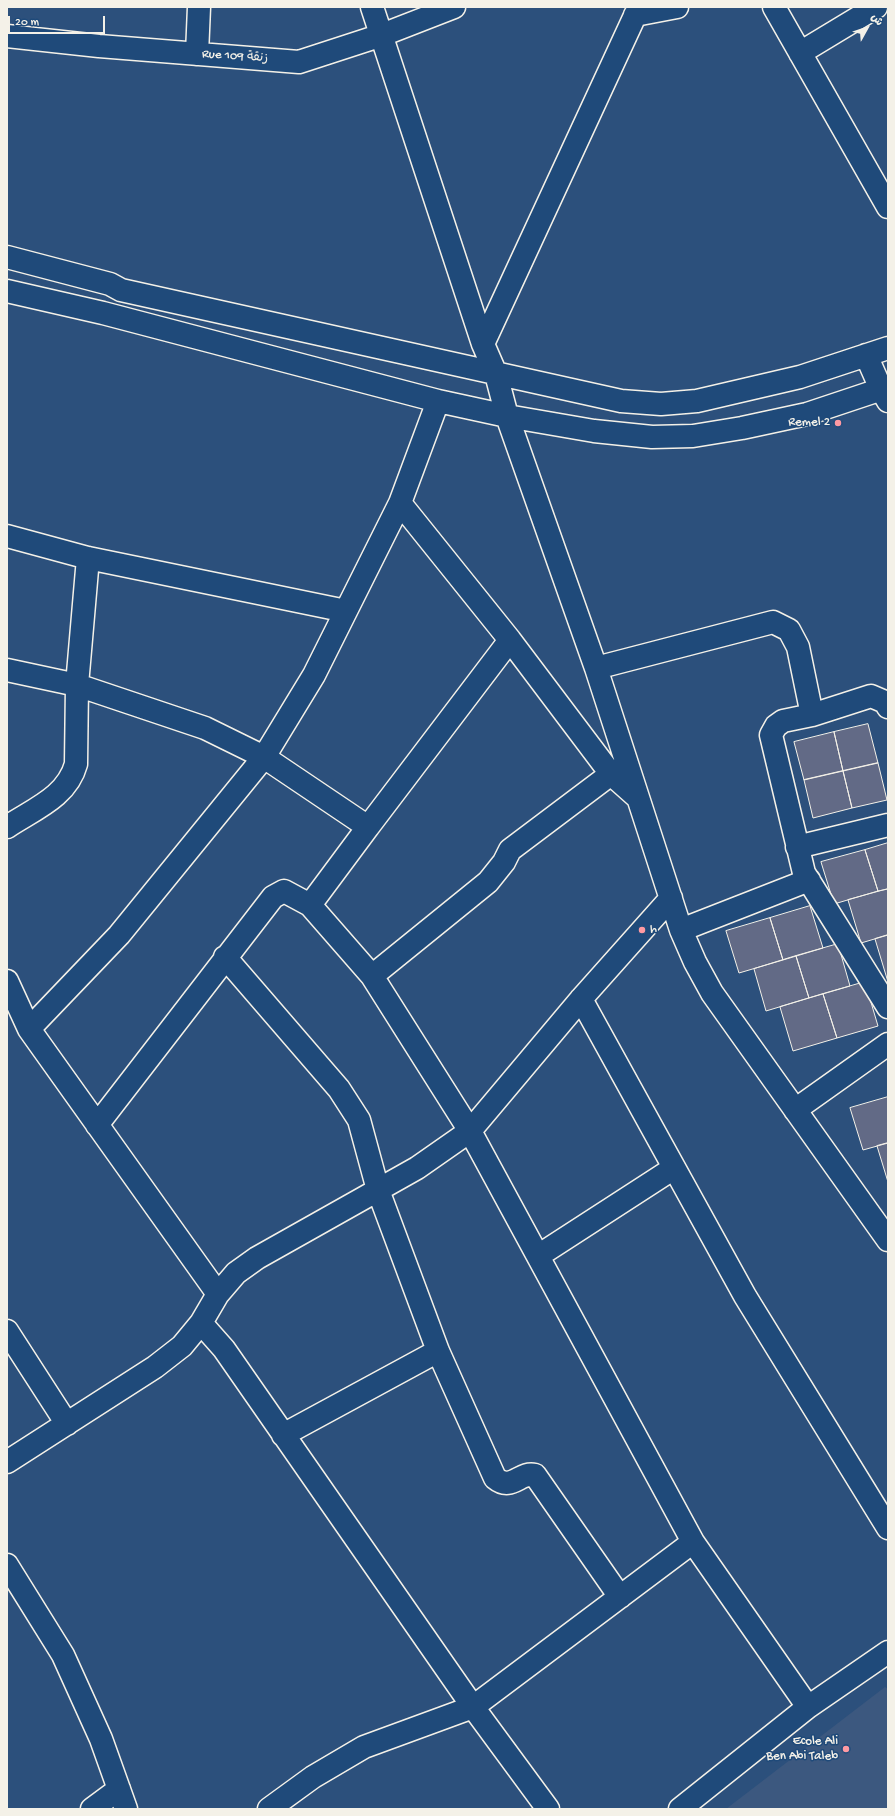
<!DOCTYPE html>
<html>
<head>
<meta charset="utf-8">
<style>
  body { margin:0 }
  #map { position:relative; width:895px; height:1816px; overflow:hidden; background:#2c507c; font-family:"Gochi Hand","Playpen Sans Arabic",sans-serif }
  canvas { display:block }
  .frame { position:absolute; inset:0; border:8px solid #f4f1e8; pointer-events:none }
  .north { position:absolute; left:847px; top:8px; width:40px; height:40px; -webkit-text-stroke:3px #1f4a7a; paint-order:stroke; rotate:50deg; font-size:11px; font-weight:700; line-height:16px; text-align:center; color:#f4f1e8 }
  .north::after { content:''; display:block; margin:auto; width:14px; height:18px; background:#f4f1e8; clip-path:polygon(50% 0,100% 100%,50% 72%,0 100%) }
  .scale { position:absolute; left:8px; top:16px; width:97px; height:18px; box-sizing:border-box; border:2px solid #f4f1e8; border-top:0; padding-left:5px; font-size:12px; line-height:14px; white-space:nowrap; color:#f4f1e8; -webkit-text-stroke:3px #1f4a7a; paint-order:stroke }
</style>
</head>
<body>
<div id="map">
<canvas width="895" height="1816"></canvas>
<div class="frame"></div>
<div class="north">ش</div>
<div class="scale">20 m</div>
</div>
<script>
const context = document.querySelector('canvas').getContext('2d');
context.lineJoin = 'round';
function fillPath(path, color) { context.fillStyle = color; context.fill(path, 'evenodd'); }
function trace(path, color, width, dash) { context.strokeStyle = color; context.lineWidth = width; context.lineCap = dash ? 'butt' : 'round'; context.setLineDash(dash || []); context.stroke(path); }
function write(font, color, halo, rows, align = 'center') {
  context.font = font + ' "Gochi Hand","Playpen Sans Arabic",sans-serif'; context.lineWidth = 3; context.setLineDash([]); context.textBaseline = 'middle'; context.strokeStyle = halo; context.fillStyle = color; for (const [text, x, y, turn = 0] of rows) {
    context.save(); context.translate(x, y); context.rotate((+turn || 0) * Math.PI / 180); context.textAlign = isNaN(turn) ? turn : align; if (halo) context.strokeText(text, 0, 0); context.fillText(text, 0, 0); context.restore();
  }
}
const built = new Path2D(`
  M885,1687l3,2v120h-162z`);
const building = new Path2D(`
  M868,724l10,39 -35,8 -9,-39z
  M834,732l9,39 -39,9 -10,-38z
  M878,763l9,37 -35,8 -9,-37z
  M843,771l9,37 -39,10 -9,-38z
  M888,843v46l-10,2 -13,-41z
  M865,850l13,41 -44,13 -13,-42z
  M888,889v46l-27,8 -13,-43z
  M810,906l13,42 -40,12 -13,-42z
  M770,918l13,42 -44,13 -13,-42z
  M888,935v47l-13,-43z
  M838,944l12,42 -41,12 -13,-42z
  M796,956l13,42 -43,13 -12,-42z
  M865,982l13,44 -41,12 -14,-44z
  M823,994l14,44 -44,13 -13,-44z
  M888,1097v46l-25,7 -13,-42z
  M888,1143v39l-11,-36z`);
const street = new Path2D(`
  M372,7l111,337 13,30 11,42 89,252 85,262 14,32 17,31 176,247
  M774,7l114,200
  M635,15l42,-8
  M7,36l92,10 200,16 83,-27 72,-28
  M800,53l76,-46
  M197,54l2,-47
  M7,257l103,27 11,6 500,111 40,3 36,-3 103,-24 88,-29
  M7,291l96,22 335,88 69,15 87,15 58,6 41,-1 49,-8 65,-14 81,-27
  M483,344l156,-337
  M866,355l15,34 7,12
  M400,503l110,137 101,134 27,24
  M7,536l81,22 258,53
  M596,668l177,-46 16,8 9,17 14,68
  M7,670l70,15 128,43 59,29 104,70 -58,78
  M888,707l-3,-5 -14,-6 -59,19 -29,6 -7,5 -5,9 33,138 84,134
  M7,827c27,-18 60,-30 69,-63l1,-79 11,-127
  M368,827l142,-187
  M797,847l91,-22
  M681,930l128,-50
  M225,957l114,132 20,31 19,70 60,161 57,127c17,14 25,-7 40,-3l85,122
  M372,976l116,-94 16,-20 6,-12 101,-76
  M7,981l22,48 189,265
  M581,999l164,297 143,232
  M29,1029l90,-94 145,-178 50,-82 86,-172 38,-102
  M795,1110l93,-66
  M97,1125l176,-228 11,-6 26,14 62,71 98,155 223,411 115,165
  M538,1256l136,-88
  M201,1323l23,26 249,358 75,102
  M7,1331l60,93
  M283,1435l155,-84
  M7,1462l148,-95 27,-21 19,-23 17,-29 18,-21 21,-15 160,-90 53,-37 111,-132 90,-101
  M7,1565l56,90 38,84 25,70
  M92,1809l27,-20
  M269,1809l44,-32 51,-30 109,-40 220,-165
  M680,1809l128,-102 80,-55`);
const markers = [
  [838,423,4,"#ff9aa2"],
  [642,930,4,"#ff9aa2"],
  [846,1749,4,"#ff9aa2"]
];
const streetNames = [
  ["Rue 109 زنقة",235,57,4]
];
const poiNames = [
  ["Remel 2",830,423],
  ["h",650,930,"left"],
  ["Ecole Ali",838,1742],
  ["Ben Abi Taleb",838,1757]
];
fillPath(built, '#3c587f');
fillPath(building, '#626a86');
trace(building, '#f4f1e8', 1);
trace(street, '#f4f1e8', 25);
trace(street, '#1f4a7a', 22);
for (const [x, y, r, color] of markers) { const dot = new Path2D(); dot.arc(x, y, r, 0, 2 * Math.PI); context.fillStyle = color; context.fill(dot); trace(dot, '#1f4a7a', 1.5); }
write('13px', '#f4f1e8', '#1f4a7a', streetNames);
write('13px', '#f4f1e8', '#1f4a7a', poiNames, 'right');
</script>
</body>
</html>
